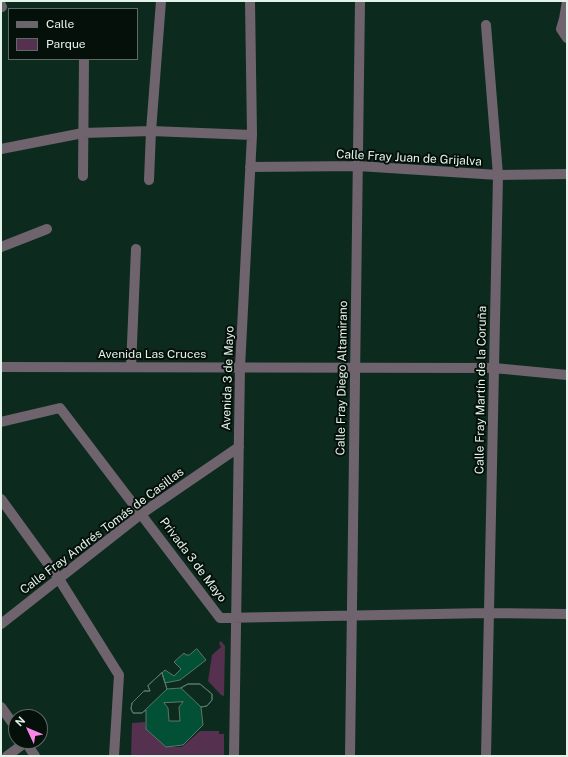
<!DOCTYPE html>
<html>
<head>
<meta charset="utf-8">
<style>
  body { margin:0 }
  #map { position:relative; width:568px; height:757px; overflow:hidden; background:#0d2a1e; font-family:"Public Sans",sans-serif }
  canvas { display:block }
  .frame { position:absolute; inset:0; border:2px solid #e3f3ea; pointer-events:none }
  .legend { position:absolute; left:8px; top:8px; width:130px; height:52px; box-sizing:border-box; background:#05100a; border:1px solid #5e6b64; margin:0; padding:5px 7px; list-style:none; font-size:12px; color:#e3f3ea }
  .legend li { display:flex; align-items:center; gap:8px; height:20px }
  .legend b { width:20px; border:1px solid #5e6b64 }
  .north { position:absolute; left:8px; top:709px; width:40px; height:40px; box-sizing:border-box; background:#05100a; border:1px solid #5e6b64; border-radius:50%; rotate:314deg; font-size:11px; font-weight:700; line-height:16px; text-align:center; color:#e3f3ea }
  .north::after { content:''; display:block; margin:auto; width:14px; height:18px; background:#fa87e7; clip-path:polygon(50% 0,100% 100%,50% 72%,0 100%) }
</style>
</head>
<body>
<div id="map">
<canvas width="568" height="757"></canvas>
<div class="frame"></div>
<ul class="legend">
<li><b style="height:5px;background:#6f646d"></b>Calle</li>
<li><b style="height:11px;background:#56304f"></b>Parque</li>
</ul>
<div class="north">N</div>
</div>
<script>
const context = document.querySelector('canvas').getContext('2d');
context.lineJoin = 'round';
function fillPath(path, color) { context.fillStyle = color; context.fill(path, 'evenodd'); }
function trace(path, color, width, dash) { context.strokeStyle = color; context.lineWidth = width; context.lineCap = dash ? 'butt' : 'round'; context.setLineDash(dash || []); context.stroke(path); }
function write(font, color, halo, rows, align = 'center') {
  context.font = font + ' "Public Sans",sans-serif'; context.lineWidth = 4; context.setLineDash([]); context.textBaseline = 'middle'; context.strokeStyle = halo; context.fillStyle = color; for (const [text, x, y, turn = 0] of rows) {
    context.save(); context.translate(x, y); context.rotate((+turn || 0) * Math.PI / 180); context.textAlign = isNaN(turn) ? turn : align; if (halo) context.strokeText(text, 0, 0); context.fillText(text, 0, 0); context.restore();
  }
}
const green = new Path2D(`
  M221,641l4,5 -1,50 -3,-1 -13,-14 4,-26 9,-8 -2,-4z
  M145,722l1,7 20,18h16l18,-16h19v3h5v22h-93l1,-33z`);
const building = new Path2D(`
  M197,649l9,11 -26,20 -15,3 -3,-10 3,-3 9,6 7,-7 -7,-7 10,-9 2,2h3z
  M162,673l5,16 14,-1 7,-4h12l12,10v6l-5,6 -6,1 2,18 -20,20 -17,2 -20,-18v-19l-4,3h-9l-2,-4 1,-6 12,-12h6l-2,-5z
  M162,673l5,16 -25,24h-9l-2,-4 1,-6 12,-12h6l-2,-5z
  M188,684h12l12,10v6l-5,6 -6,1 -20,-19z
  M183,702l-4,5 1,14h-11l-1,-13 -4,-5z`);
const minor = new Path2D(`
  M567,1l-3,18 -3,10 6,9
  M1,5l1,2
  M486,25l12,150 -12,581
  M1,149l82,-16 68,-2 101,4
  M250,167l108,-1 140,9 69,-1
  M83,176l1,-117
  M149,180l2,-49 10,-130
  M1,247l46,-18
  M1,367l493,1 73,7
  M131,367l5,-118
  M1,422l59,-14 160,210 269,-5 78,1
  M1,499l58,80 60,96 -5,81
  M1,624l140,-110 98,-67
  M1,707l15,21
  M25,741l10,15
  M7,756l19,-14
  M234,756l6,-389 12,-232 -2,-134
  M350,756l10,-755`);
const streetNames = [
  ["Calle Fray Juan de Grijalva",409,158,3],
  ["Avenida Las Cruces",152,354],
  ["Avenida 3 de Mayo",228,378,-88],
  ["Calle Fray Diego Altamirano",342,378,-89],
  ["Calle Fray Martín de la Coruña",481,390,-89],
  ["Calle Fray Andrés Tomás de Casillas",102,531,-37],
  ["Privada 3 de Mayo",193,560,53]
];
fillPath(green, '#56304f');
fillPath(building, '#025136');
trace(building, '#5a7868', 1);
trace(minor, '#6f646d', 10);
write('12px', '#e3f3ea', '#05100a', streetNames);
</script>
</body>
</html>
